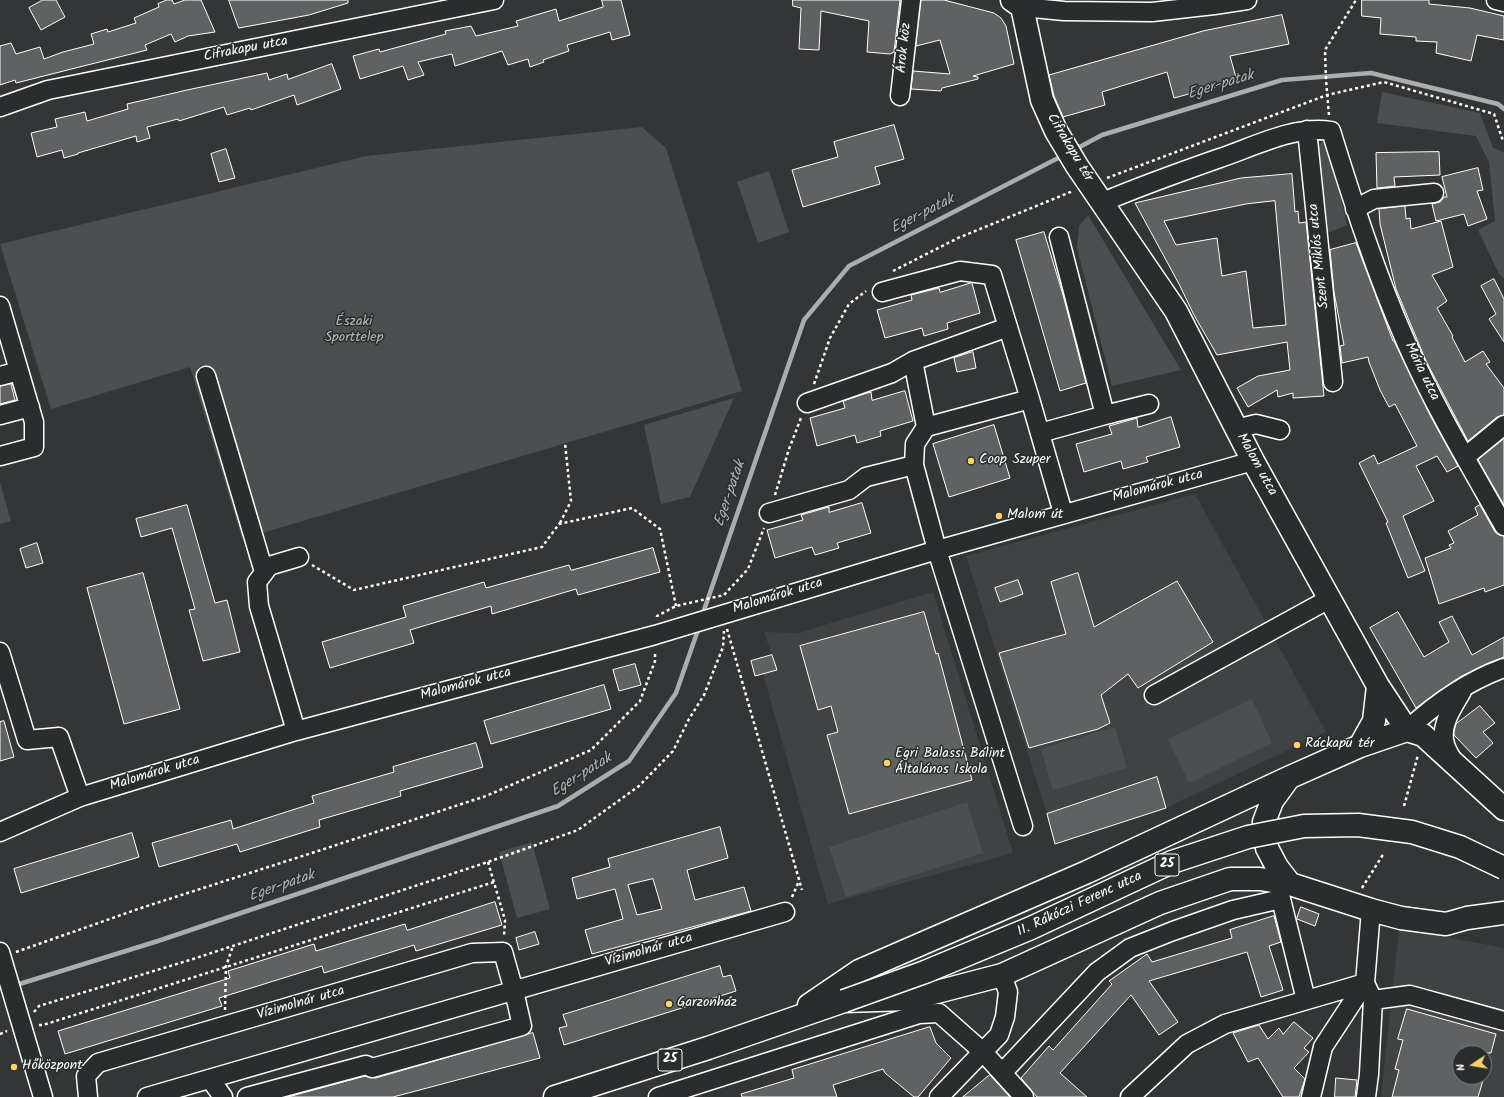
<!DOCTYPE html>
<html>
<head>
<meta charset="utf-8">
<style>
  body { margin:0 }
  #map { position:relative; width:1504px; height:1097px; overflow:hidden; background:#333536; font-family:Kalam,sans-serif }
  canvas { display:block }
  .north { position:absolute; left:1452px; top:1045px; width:40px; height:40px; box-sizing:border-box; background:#2a2d2e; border:1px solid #7f8182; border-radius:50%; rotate:258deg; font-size:11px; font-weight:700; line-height:16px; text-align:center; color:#fff }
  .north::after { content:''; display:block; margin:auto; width:14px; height:18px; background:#ffd166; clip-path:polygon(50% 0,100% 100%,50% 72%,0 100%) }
</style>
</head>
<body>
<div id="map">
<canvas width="1504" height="1097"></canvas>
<div class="north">N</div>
</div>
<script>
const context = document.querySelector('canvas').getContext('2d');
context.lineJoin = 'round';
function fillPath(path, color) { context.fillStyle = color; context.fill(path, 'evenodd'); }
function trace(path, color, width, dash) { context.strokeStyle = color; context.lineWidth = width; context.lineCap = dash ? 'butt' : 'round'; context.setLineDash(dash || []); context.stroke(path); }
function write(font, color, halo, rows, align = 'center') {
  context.font = font + ' Kalam,sans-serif'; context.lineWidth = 3; context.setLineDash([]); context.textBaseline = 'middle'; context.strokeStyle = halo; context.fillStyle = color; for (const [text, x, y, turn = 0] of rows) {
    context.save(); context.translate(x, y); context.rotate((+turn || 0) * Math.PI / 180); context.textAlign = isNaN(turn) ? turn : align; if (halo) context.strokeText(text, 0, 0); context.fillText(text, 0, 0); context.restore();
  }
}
const built = new Path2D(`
  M1195,494l131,238 -160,76 -111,36 -8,-30 -81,-258z
  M933,592l80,261 -185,51 -65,-230 14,-4 -13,-38 34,1z
  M1399,928l105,20v149h-123zM1460,1053h24v24h-24z`);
const green = new Path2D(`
  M1382,92l98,21 13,35 11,4v126l-5,-4 -21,-44 17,-9 -6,-59 -13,-26 -99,-13z
  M642,127l24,21 76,243 -500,148 -52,-172 -139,42 -51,-165 366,-88z
  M1328,140l2,7 17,78 -22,9 -7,-87 2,-4z
  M769,171l20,61 -31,11 -21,-61z
  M1088,215l93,155 -69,16 -35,-138 2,-22z
  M734,398l-44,99 -29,7 -17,-79z
  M0,483l11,38 -11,3z
  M1252,699l20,44 -83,40 -21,-44z
  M1115,727l12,41 -74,22 -12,-41z
  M967,802l16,51 -137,44 -17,-50z
  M532,842l18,67 -33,9 -18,-66z`);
const stream = new Path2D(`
  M1074,150l28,-15 180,-55 89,-7 127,31 6,5
  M702,616l102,-296 45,-54 215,-111
  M13,986l145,-45 400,-135 71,-45 47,-68 23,-66`);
const building = new Path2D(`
  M43,0h13l9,17 -24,13 -12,-22z
  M167,0h5l2,4 11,-4h16l14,32 -27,4 -13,6 -4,-8 -26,11 2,5 -131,33 -1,-3 -15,5v-39l11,-3 5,11 24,-7 4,12 19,-7 31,-8 -3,-10 16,-5 1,3 28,-9 -2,-5 25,-11 -1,-3z
  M229,0h119v3l-39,12 -70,13z
  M602,0h19l9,35 -18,5 -2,-8 -43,13 2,6 -26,9 1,2 -14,5 -2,-8 -20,6 -6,-14 -47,15 -3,-12 -34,8 6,13 -16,5 -5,-14 -43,13 -7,-23 26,-7 1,3 66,-18 -1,-3 26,-5 5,10 42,-10 -2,-5 40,-12 3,12 44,-14z
  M793,0h107l-6,52 -4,2 -23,-2 2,-31 -48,-10 -2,39 -20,-1 2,-41 -8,-2z
  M921,0h23l50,13 7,5 5,8 8,38 -41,12 5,1v2l-36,9 -1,3 -30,-2 2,-18 37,3 -10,-34 -24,6z
  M1362,0h67v4l41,4 34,8v24l-27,-5 -6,26 -35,-8 1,-11 -21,-1v-4l-36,-3 1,-16 -19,-2z
  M1282,15l7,29 -59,12 7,25 -63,17 -7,-26 -65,20 3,13 -42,12 -9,-21 -5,-21 154,-44z
  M332,64l9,25 -44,16 -3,-10 -43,15 -1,-2 -23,7 -3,-8 -45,14 -1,-2 -31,8 3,11 -13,4 -1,-6 -58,17v1l-14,4 -2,-8 -25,7 -6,-24 26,-6 -2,-8 30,-7 2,9 41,-12 -1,-5 60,-14 80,-17 2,7 18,-6 1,5z
  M894,125l10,34 -29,8 5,17 -77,23 -11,-37 46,-13 -4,-15z
  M226,149l9,29 -16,4 -8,-28z
  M1439,152l1,23 -46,2 1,9 -18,2 -1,-35z
  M1478,168l5,22 -6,1 10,28 -19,7 -4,-12 -28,7 -4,-17 8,-2 4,-5h3l-5,-20z
  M1292,174l3,38 3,-1 1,12 7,-1 18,174 -31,2v-5l-15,4 -1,-7 -29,17 -11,-19 21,-12 32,-6 -3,-28 -70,13 -23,-40 -15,-31 -44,-81 106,-25zM1275,201l11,124 -33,3 -7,-57 -24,5 -5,-38 -41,7 -12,-24 82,-17z
  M1405,206l1,13 4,-1 1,11 30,-8 12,46 -21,8 15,26 -10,7 16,28 -1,1 13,25 18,-11 7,11 -4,2 18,24v27l-7,2 -29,24 -42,-80 -30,-72 -16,-65 -1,-15z
  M1044,232l19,63 23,88 -26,8 -44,-151z
  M1356,243l37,98h1l37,76 27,49 -11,6 -10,-16 -21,10 18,35 -31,15 22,55 -17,7 -22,-55 2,-1 -29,-59 15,-8 4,9 39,-18 -22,-42 -6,3 -9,-17 -11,-28 -1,-5 -26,6 -2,-17 4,-1 -10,-53 -4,-42z
  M1494,279l10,20v43l-15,-23 7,-5 -15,-28z
  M972,283l8,30 -33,10 1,6 -24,7 -2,-8 -37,10 -8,-28 35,-10 -1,-5 28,-7 1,4z
  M973,352l3,16 -19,4 -3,-14z
  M11,384l4,16 -15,4v-18z
  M905,391l8,30 -33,10 1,5 -24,7 -2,-8 -38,11 -7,-28 35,-10 -2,-7 21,-7 7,-2 1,8z
  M1171,417l9,30 -34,10 2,5 -25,7 -2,-8 -37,11 -8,-28 36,-10 -3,-8 28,-8 1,9z
  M994,425l16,53 -61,19 -16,-53z
  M1504,439v66l-26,-45z
  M862,503l9,30 -34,10 2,5 -24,7 -3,-8 -37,11 -8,-28 36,-10 -2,-5 28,-8v5z
  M187,505l28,98 12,-3 13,52 -37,9 -14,-51 6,-1 -23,-81 -31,9 -5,-18z
  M1480,505l15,27 4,3 5,1v49l-19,7 -1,-4 -45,16 -14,-46 26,-10 -2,-3 5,-2 -6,-12 30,-16 -3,-7z
  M37,543l6,20 -17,5 -6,-19z
  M653,548l7,24 -82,23 -2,-6 -84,25 -1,-8 -41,12 -40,12 4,13 -84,25 -8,-26 84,-25 -3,-11 81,-24 2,6 83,-23 2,5z
  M143,573l37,136 -56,15 -37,-136z
  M1078,573l16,54 83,-46 36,61 -75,46 -10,-14 -27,21 9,28 -12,6 -69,19 -30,-95 67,-19 -15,-52z
  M1018,580l5,14 -23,8 -5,-14z
  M924,612l12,42 2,-1 34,127 -123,34 -22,-79 11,-3 -7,-26 -13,4 -18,-64z
  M1398,612l26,45 25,-15 -10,-20 13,-6 20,39 32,-18v20l-18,7 -26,13 -25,17 -19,14 -46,-80z
  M772,655l5,15 -22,6 -4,-15z
  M635,664l6,21 -22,6 -6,-21z
  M604,685l7,24 -120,35 -7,-23z
  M1480,706l15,17 -12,9 10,11 -17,15 -22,-23v-4l2,-7z
  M4,721l10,36 -14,4v-39z
  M476,743l7,24 -83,24 1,5 -82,24 1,7 -80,25 -3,-8 -78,23 -7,-24 79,-23 2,9 81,-26 -2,-7 82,-24 -1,-5z
  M1157,777l9,31 -111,36 -8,-30z
  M720,827l8,31 -41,12 8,30 49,-13 7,24 -159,43 -7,-24 38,-11 -8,-30 -38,10 -5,-21 38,-11 -2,-8zM653,879l9,30 -25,6 -9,-30z
  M132,833l7,24 -118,36 -7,-24z
  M495,902l7,23 -86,26 -2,-6 -90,28 -2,-7 -103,32 3,8 -157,48 -7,-23 172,-53 -2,-7 86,-27 2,7 89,-27 2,6z
  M1301,907l18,7 -4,12 -18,-7z
  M1274,916l7,26 -12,4 14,44 -22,7 -14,-45 -98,29 29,41 -19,13 -28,-40 -71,78 27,24h-50l-16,-19 28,-32 4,4 59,-66 -3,-3 38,-27 5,8 80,-24 -2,-8z
  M535,932l4,12 -20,6 -3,-12z
  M720,966l3,11 8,-2 5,16 -172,54 -5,-17 8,-2 -4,-11z
  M1407,1009l89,25 -5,19h-31v24h24l-6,20h-86l7,-27 -4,-1 8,-29 -5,-1z
  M1294,1022l19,16 -9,10 5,4 -15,16 11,11 -6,18h-16l-25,-39 -10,4 -15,-29 26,-8 9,14 11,-11 4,6z
  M930,1027l6,16 15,15 -33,39h-4l-29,-24 -2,-4 -50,16 4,12h-95l-1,-3 53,-16 -2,-8z
  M533,1033l7,25 -128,34 -19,5h-105l77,-21 10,2z
  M990,1075l20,22h-47z
  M1336,1078l21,2 -2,17h-20z`);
const path = new Path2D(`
  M1329,115l-3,-35 -1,-30 31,-50
  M1107,178l220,-83 57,-13 110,32 9,27 1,-1
  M893,271l65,-33 115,-47
  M814,384l16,-46 19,-34 17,-13
  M775,495l14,-46 12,-31
  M560,523l11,-22 -6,-58
  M312,565l42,25 188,-43 17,-23 73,-16 28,21 16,77
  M657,617v-1l19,-10 48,-11 24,-26 16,-41
  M727,629l75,261
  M1404,806l14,-51
  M488,862l17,58 -1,17
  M1362,888l22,-35
  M792,897l7,-16
  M16,952l122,-43 180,-58 168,-55 105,-46 49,-49 15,-40v-9
  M225,1010l1,-44 7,-20
  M34,1012l5,-6 154,-47 295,-97 90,-32 61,-44 34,-35 16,-32 15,-24 19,-48 1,-16
  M39,1025h4l451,-143
  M0,1034l7,-3`);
const minor = new Path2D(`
  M1496,0l8,2
  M1022,7l42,4 88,1 62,-7 33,-5
  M900,96l11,-96
  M0,107l48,-17 446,-90
  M1307,130l26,252
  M1103,202c38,-16 77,-30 117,-44 33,-11 75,-33 111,-27 22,71 45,143 75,211 28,64 64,124 98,184
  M1355,209l19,-10 60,-6
  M1059,237l46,178
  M882,292l78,-21 32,4 38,124
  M0,306l34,116v25l-34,9
  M0,376l19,-5
  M206,376l58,196
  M807,403l85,-30 21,-12
  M0,415l30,-8
  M926,427l-13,-66 95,-34
  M1236,429l20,-5 24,6
  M1040,433l65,-18 44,-11
  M1465,457l39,-32
  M769,513l80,-23 17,-13 48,-12
  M0,652l27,88 32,-3 21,60
  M1154,695l175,-96
  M1407,730c28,-26 61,-49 97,-62
  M296,731l-37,-125 -2,-24 12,-16 30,-9
  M1453,761c-3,-6 -7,-12 -8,-17 -6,-19 9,-38 17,-53
  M1023,826l-86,-276 -23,-85 1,-21 11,-17 104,-28 33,114
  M0,832l80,-35 216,-66 359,-96 282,-85 316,-89
  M0,952l43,145
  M1373,1000l37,-5 94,26
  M1002,1073l95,-101 33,-24 43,-17 60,-21 48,-11 25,101
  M210,1079l13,18
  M88,1097l-2,-21 12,-13 374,-110 31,-1 11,39 8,35 -150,42 -6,-3 -119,32
  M147,1097l638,-185
  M658,1097l261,-83 20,-1 43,38 42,46
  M939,1097l60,-62 6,-18 3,-25 -6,-17
  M1130,1097l57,-53 38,-20 140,-41 8,17 -4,74 -3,23
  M1311,1097l12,-50 42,-64 6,-73`);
const major = new Path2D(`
  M1012,0l10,7 20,93 14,31 21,35 99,145 77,150 125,225 29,44
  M1360,746l14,-25 4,-35
  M1288,779l-16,22 -8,21 3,26 10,19 13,17
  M809,1005l50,-34 228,-99 201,-94 72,-32 47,-16 16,5 81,74
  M555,1097l153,-49 136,-47 66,-2 92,-24 158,-72 70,-24h30l30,5 81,26 30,8 45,6 21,-6 37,-5`);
const majorBridge = new Path2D(`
  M844,1001l81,-29 106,-44 141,-66 76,-25 56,-11 54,-1 54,7 48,15 44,21`);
const markers = [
  [971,461,4,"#ffd166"],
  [999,516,4,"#ffd166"],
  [1297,745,4,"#ffd166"],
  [887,763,4,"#ffd166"],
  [669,1004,4,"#ffd166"],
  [14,1067,4,"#ffd166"]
];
const shields = [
  [1167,865,24],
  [670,1060,24]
];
const shieldNames = [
  ["25",1167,865],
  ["25",670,1060]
];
const streetNames = [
  ["Árok köz",905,48,-84],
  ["Cifrakapu utca",246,50,-11],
  ["Cifrakapu tér",1069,148,59],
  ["Szent Miklós utca",1320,256,-96],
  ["Mária utca",1421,372,64],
  ["Malom utca",1256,465,61],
  ["Malomárok utca",1158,487,-15],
  ["Malomárok utca",778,597,-17],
  ["Malomárok utca",466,685,-15],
  ["Malomárok utca",155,774,-17],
  ["II. Rákóczi Ferenc utca",1080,905,-25],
  ["Vízimolnár utca",649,951,-16],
  ["Vízimolnár utca",301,1004,-16]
];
const parkNames = [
  ["Északi",354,323],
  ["Sporttelep",354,339]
];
const poiNames = [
  ["Coop Szuper",979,461],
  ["Malom út",1007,516],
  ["Ráckapu tér",1305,745],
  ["Egri Balassi Bálint",895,755],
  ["Általános Iskola",895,771],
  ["Garzonház",677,1004],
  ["Hőközpont",22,1067]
];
const waterNames = [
  ["Eger-patak",1221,86,-17],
  ["Eger-patak",923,215,-27],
  ["Eger-patak",731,494,-71],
  ["Eger-patak",582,776,-32],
  ["Eger-patak",282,887,-19]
];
fillPath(built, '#404243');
fillPath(green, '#4c4f50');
trace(stream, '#abacad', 4.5);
fillPath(building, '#5f6162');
trace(building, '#fff', 1);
trace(minor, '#fff', 21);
trace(major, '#fff', 25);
trace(path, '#fff', 2.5, [3, 3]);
trace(minor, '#2a2d2e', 18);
trace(major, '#2a2d2e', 22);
trace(majorBridge, '#fff', 25, []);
trace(majorBridge, '#2a2d2e', 22);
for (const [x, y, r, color] of markers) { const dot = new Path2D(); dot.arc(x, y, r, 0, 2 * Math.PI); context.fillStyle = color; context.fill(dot); trace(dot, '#2a2d2e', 1.5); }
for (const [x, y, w] of shields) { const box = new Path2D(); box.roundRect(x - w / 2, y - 11, w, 22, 3); context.fillStyle = '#2a2d2e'; context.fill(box); trace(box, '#fff', 1); }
write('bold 13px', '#fff', null, shieldNames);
write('14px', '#fff', '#2a2d2e', streetNames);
write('14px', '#b7b9b9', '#2a2d2e', parkNames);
write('14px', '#fff', '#2a2d2e', poiNames, 'left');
write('italic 15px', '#b2b3b4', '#2a2d2e', waterNames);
</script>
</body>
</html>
